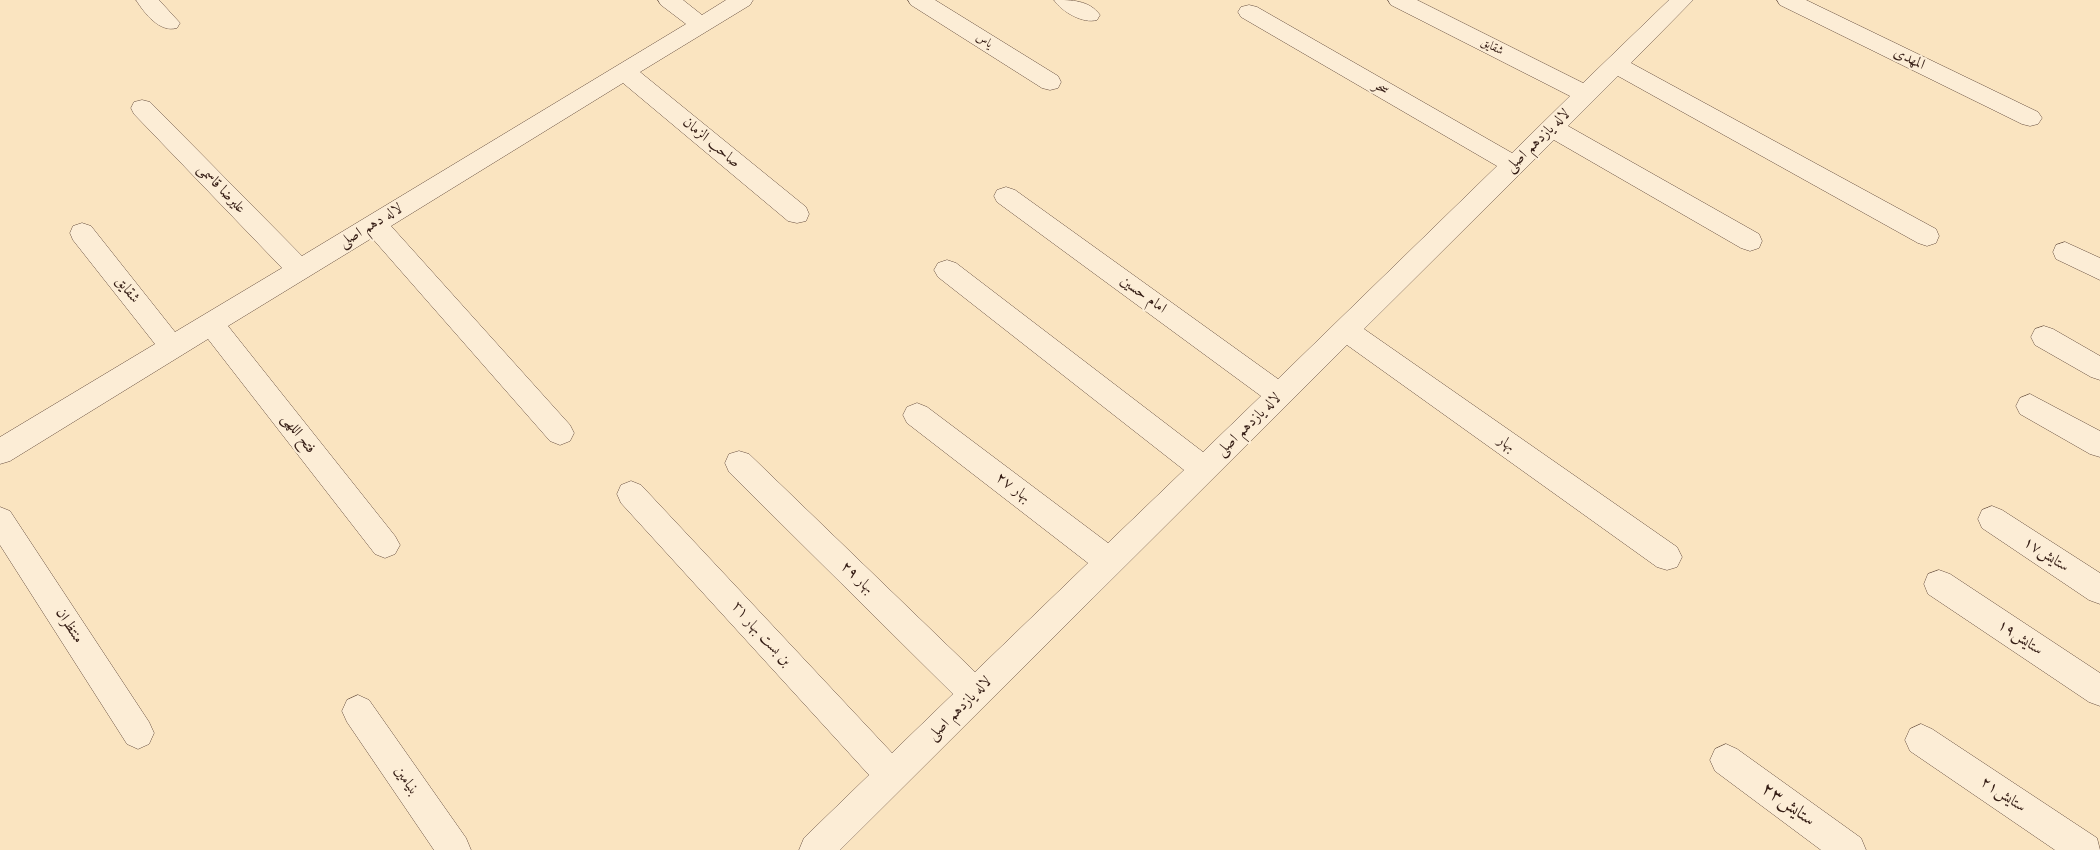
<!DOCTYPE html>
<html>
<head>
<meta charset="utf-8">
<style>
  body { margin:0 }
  canvas { display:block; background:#fae4c0 }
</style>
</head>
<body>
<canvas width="2100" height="850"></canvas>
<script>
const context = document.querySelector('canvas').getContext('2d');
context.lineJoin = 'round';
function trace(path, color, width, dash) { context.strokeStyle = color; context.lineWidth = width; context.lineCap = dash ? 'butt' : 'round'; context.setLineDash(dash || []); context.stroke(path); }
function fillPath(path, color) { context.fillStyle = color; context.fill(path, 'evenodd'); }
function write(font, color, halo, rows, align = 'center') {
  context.font = font + ' Cardo,Amiri,serif'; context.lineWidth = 4; context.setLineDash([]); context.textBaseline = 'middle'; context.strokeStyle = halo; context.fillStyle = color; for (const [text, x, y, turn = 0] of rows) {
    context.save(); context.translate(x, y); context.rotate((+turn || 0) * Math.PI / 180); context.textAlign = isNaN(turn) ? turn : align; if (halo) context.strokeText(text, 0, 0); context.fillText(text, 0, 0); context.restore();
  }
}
const minor = new Path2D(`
  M136,0h23l21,23 -3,5c-17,5 -32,-14 -41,-28z
  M658,0h25l19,15 24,-15h27l-3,5 -110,67 166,135 3,7 -3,7 -9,2 -9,-2 -165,-138 -232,143 179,199 4,8 -4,8 -10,4 -10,-4 -178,-203 -144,88 167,210 5,9 -5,9 -10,4 -10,-4 -167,-215 -198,122 -10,3v-27l155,-93 -82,-104 -3,-7 3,-7 9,-3 9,3 84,106 107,-64 -148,-154 -3,-6 3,-6 8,-2 8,2 152,154 384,-232 -25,-19z
  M908,0h27l123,76 3,6 -3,6 -8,2 -8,-2 -131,-83z
  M1054,0c18,0 35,0 46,15l-3,5c-14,4 -35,-8 -43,-20z
  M1388,0h29l166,83 86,-83h24l-62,63 305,166 3,7 -3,7 -9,3 -9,-3 -300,-167 -50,50 191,108 3,7 -3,7 -9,3 -9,-3 -187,-108 -190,189 313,218 5,10 -5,10 -10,3 -10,-3 -310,-222 -507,505h-41l5,-12 65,-63 -248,-272 -4,-9 4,-9 10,-4 10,4 251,268 61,-59 -224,-222 -4,-9 4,-9 10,-3 10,3 226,218 113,-109 -181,-140 -4,-8 4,-8 10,-4 10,4 181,136 76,-73 -246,-193 -4,-7 4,-7 9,-3 9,3 247,189 58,-56 -264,-194 -3,-6 3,-6 9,-3 9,3 263,189 219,-213 -256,-149 -3,-5 3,-5 8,-2 8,2 255,146 58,-57 -179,-91z
  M1777,0h29l232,112 4,6 -4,6 -8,2 -8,-2 -242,-119z
  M2065,242l35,16v22l-44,-21 -3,-7 3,-7z
  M2044,326l9,3 47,27v24l-9,-3 -56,-32 -4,-8 4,-8z
  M2030,394l70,37v26l-10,-3 -70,-40 -4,-8 4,-8z
  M1992,506l10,4 98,63v31l-11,-4 -107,-72 -4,-9 4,-9z
  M0,507l10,4 139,211 5,11 -5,11 -11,5 -11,-5 -127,-199z
  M1939,570l11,4 150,99v33l-11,-4 -161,-108 -4,-10 4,-10z
  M358,695l11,5 97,138 5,12h-37l-87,-128 -5,-11 5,-11z
  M1921,724l11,5 165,109 3,12h-45l-145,-99 -5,-11 5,-11z
  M1726,744l11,5 124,89 5,12h-45l-106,-79 -5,-11 5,-11z`);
const farStreetnames = [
  ["یاس",984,41,32],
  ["شقایق",1492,47,27]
];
const streetNames = [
  ["المهدی",1909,59,26],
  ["سحر",1381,88,30],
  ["لاله یازدهم اصلی",1538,141,-44],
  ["صاحب الزمان",711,143,40],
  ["علیرضا قاسمی",221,189,46],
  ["لاله دهم اصلی",371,226,-31],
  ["شقایق",127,290,52],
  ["امام حسین",1143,295,36],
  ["لاله یازدهم اصلی",1249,425,-44],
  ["فتح اللهی",298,434,52],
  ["بهار",1506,444,35],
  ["بهار ۲۷",1013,488,37],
  ["ستایش۱۷",2046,555,33],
  ["بهار ۲۹",857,578,44],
  ["منتظران",69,626,57],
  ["بن بست بهار ٣١",761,635,47],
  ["ستایش۱۹",2020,638,34],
  ["لاله یازدهم اصلی",960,709,-45],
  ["بنیامین",406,781,55],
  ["ستایش۲۱",2003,795,34]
];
const nearStreetnames = [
  ["ستایش۲۳",1788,805,36]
];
trace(minor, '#664e3f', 1);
fillPath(minor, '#fcedd6');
write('12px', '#341c14', '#fcedd6', farStreetnames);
write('15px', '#341c14', '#fcedd6', streetNames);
write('18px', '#341c14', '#fcedd6', nearStreetnames);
</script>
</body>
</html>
